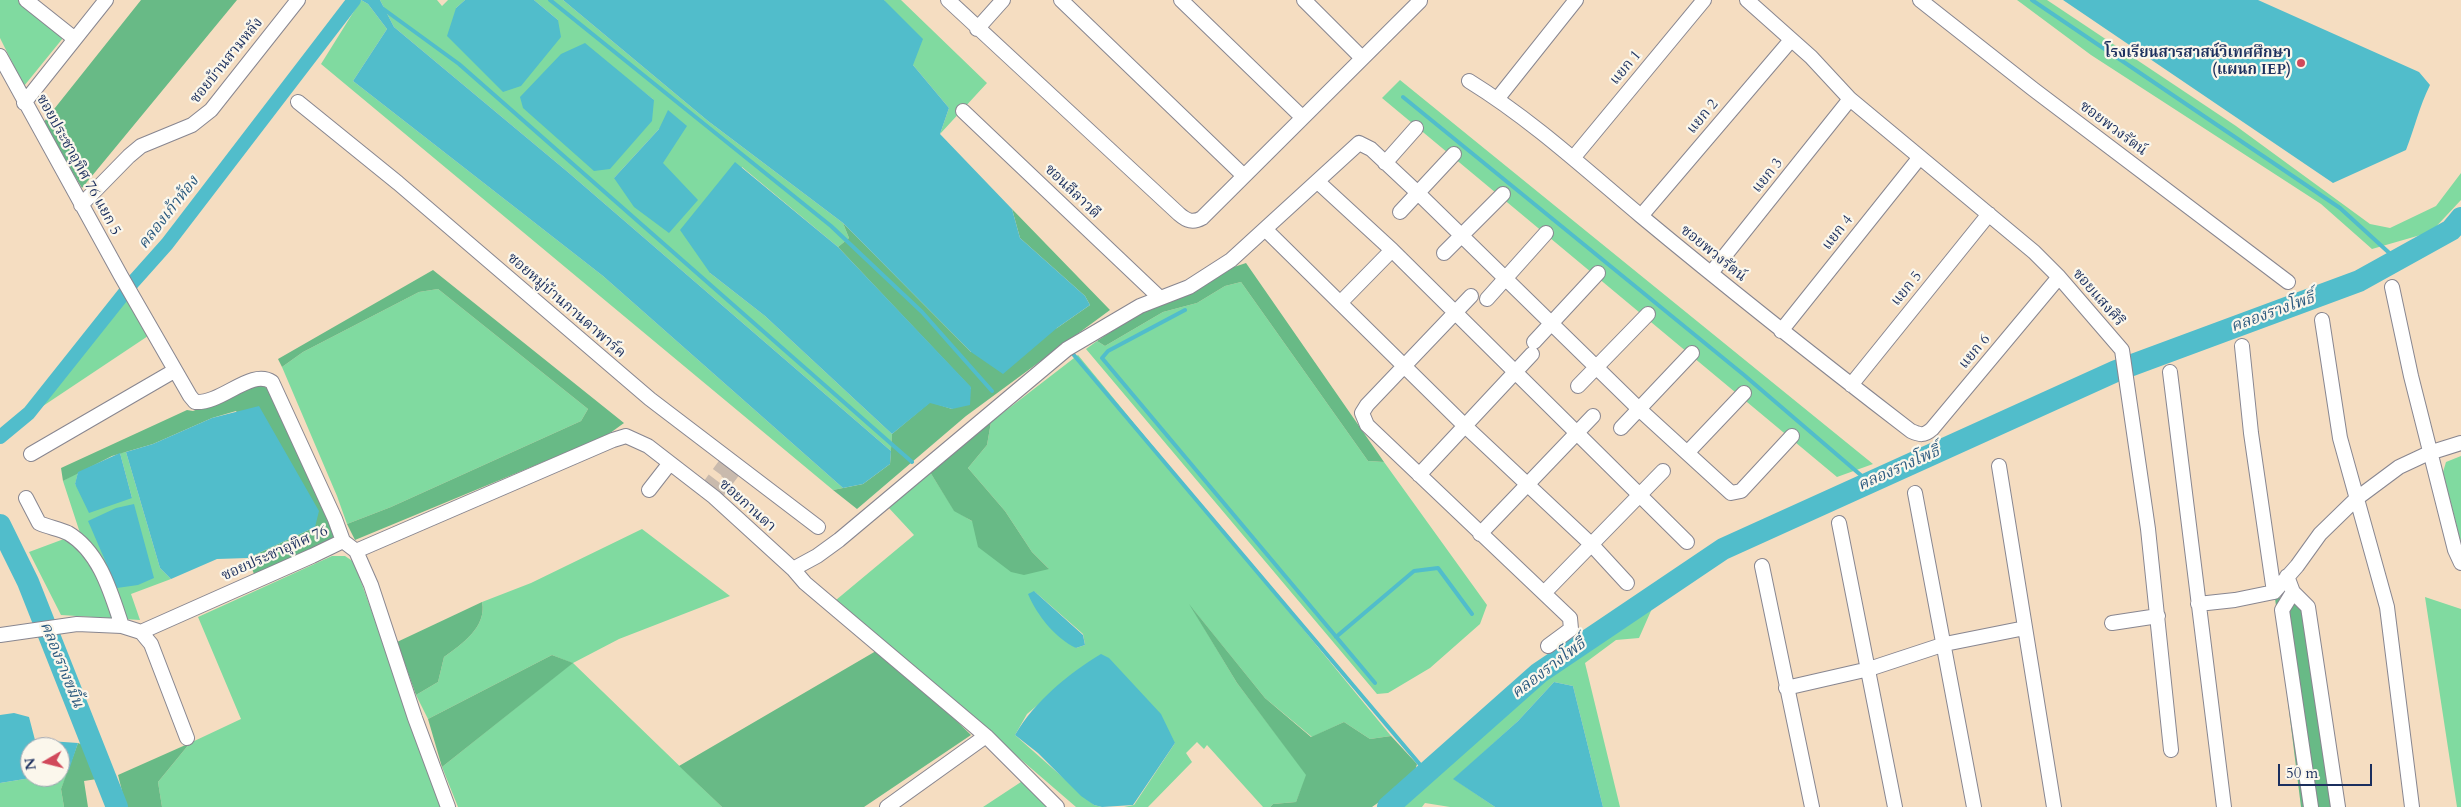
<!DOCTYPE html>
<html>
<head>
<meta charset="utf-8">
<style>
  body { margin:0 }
  #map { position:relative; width:2461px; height:807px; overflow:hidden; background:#f5ddc1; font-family:Cardo,serif }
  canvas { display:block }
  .north { position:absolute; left:20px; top:737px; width:50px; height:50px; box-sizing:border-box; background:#fbf7ec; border:1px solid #a1a7b3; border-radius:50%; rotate:262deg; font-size:14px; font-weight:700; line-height:20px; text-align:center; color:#1b2f5e }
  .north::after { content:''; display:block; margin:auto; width:18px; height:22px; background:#d1495b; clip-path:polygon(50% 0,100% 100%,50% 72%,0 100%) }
  .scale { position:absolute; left:2278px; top:764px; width:94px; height:22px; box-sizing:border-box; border:2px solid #1b2f5e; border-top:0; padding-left:6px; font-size:15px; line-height:18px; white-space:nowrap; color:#1b2f5e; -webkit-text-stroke:4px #fbf7ec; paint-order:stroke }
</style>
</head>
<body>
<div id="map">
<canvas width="2461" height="807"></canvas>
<div class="north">N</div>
<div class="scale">50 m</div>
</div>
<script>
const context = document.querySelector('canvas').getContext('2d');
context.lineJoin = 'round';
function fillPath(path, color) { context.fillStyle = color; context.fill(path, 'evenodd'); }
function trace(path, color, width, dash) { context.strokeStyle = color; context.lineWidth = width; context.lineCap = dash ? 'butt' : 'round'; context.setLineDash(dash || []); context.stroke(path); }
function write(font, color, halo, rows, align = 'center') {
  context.font = font + ' Cardo,"Noto Serif Thai",serif'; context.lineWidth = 4.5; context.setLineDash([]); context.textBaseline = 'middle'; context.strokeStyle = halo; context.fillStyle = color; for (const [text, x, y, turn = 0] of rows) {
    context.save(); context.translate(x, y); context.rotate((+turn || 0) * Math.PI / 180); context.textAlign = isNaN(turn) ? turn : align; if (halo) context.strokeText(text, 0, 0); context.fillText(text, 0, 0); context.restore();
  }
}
const green = new Path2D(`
  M0,0h18l45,38 -39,48 -24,-48z
  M361,0l7,4 19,25 -34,52 250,195 240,212 -10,2 -512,-426z
  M380,0h57l5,6 6,-6h17l-9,8 102,12 -24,-20h29l145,121 135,102 6,15 -11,9 -96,-80 -32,106 55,43 127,118 -1,17 -322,-278 -175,-146zM561,54l69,27 24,19zM659,129l4,34 -49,15z
  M884,0h17l86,83 -47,51 9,-26 -36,-43z
  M2017,0h30l189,126 134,98 20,4 46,-22 25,-33v27l-30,32 -59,17 -51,-45 -230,-149z
  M1400,80l473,384 -36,13 -455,-379z
  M1241,282l127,179 16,1 103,143 -7,19 -50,44 -42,25 -11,1 -291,-345 11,-8 8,5 58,-34 34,-9 28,-17z
  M438,289l150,120 -7,12 -190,86 -44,17 -10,-28 -55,-129 21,-15 116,-60z
  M124,296l24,40 -108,72 2,-5z
  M1078,355l313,381 -21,3 -26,-17 -32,15 -47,-39 -73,-90 45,75 70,92 -11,27 -23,2 -3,3h-7l-56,-62 -3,4 -7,-7 -11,11 6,9 -44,45h-24l10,-2 41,-62 -129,-45 -19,16 -12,21 79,70 8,2h-26l-240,-207 78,-65 -26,-28 42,-35 24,38 95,59 -17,-17 -27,-41 -37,-43 19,-23 4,-23zM1034,591l49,43 2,11 -9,3z
  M126,452l34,116 11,11 -40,15 9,26 -79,-5 -32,-63 51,-19 -17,-52 15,-9 -3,13 57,13 -12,-45z
  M2461,456v87l-18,-71 3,-10z
  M642,529l88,67 -111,43 -46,24 149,144h-264l-16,-40 130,-104 -20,-8 -124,64 -12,-24 22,-13 6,-25c18,-13 43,-30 38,-55l49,-19z
  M332,556h13l9,6 88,245h-280l-4,-25 32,-39 51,-24 -43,-102z
  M2425,597l36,12v198h-4z
  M1654,604l-15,34 -23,2 -31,23 35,144h-17l-30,-121 -19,-4 -36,39 -64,58 41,28h-45l-25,-4 -3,4h-19l140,-130z
  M69,770l-8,19 3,18h-64v-24l37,-6h23v-6z
  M1024,780l27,27h-68z`);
const forest = new Path2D(`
  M141,0h96l-155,188 -39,-65z
  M1012,209l98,101 -144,106 -109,93 -24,-19 30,-6 27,-20 2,-30 38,-32 22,7 19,-21 -133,-141 11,-9 -6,-15 128,129 86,-24 33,-23 -5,-9 -65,-58z
  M1246,263l138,199 -16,-1 -127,-179 -16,4 -28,17 -34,9 -58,34 -8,-5 49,-33 46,-15 42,-26z
  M433,270l191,153 -18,13 -251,104 -8,-16 44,-17 190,-86 7,-12 -150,-120 -19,3 -116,60 -21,15 -4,-8z
  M261,385l13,7 62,146 -82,36 -6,-16 67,-31 -79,-116 -24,7 -59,26 -41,12 -49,25 -2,-13 126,-58 6,1 59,-24z
  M991,422l-4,23 -19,23 37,43 27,41 17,17 -25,6 -13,-3 -33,-25 -6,-26 -18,-10 -24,-39z
  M2304,595l30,212h-33l-26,-209z
  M482,602c5,25 -20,42 -38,55l-6,25 -22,13 -19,-53z
  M1189,604l76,94 46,39 33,-15 26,17 21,-3 26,28 -4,14 -41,29h-102l3,-3 23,-2 10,-27 -69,-92z
  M876,651l59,49 36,35 -107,72h-142l-43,-41z
  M552,655l21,8 -131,104 -14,-48z
  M78,743l10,4 8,21 1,11 -13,2 4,26h-24l-3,-18z
  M190,743l-32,39 4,25h-36l-8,-32z`);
const water = new Path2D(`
  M361,0h19l14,27 175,146 322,278 -1,13 -27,20 -20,4 -240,-212 -250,-195 34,-52 -19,-25z
  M465,0h69l24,20 3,17 -40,49 -18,6 -56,-56 9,-28z
  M563,0h321l39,39 -10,26 36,43 -9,26 72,75 8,29 65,58 5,9 -33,23 -54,46 -32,-22 -128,-129 -135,-102z
  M2063,0h195l161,72 11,13c-11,22 -15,42 -24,65l-73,33z
  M585,43l69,57 -2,21 -42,48 -16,2 -71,-63 -3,-11 41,-43z
  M668,110l19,16 -24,37 35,37 -29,33 -35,-26 -20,-29 45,-49z
  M735,162l103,85 133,140 -1,18 -18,4 -22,-6 -38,31 -127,-118 -55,-43 -30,-43z
  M259,406l60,105 -4,16 -67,31 -31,1 -46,20 -11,-11 -34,-116 27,-8 59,-26z
  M120,453l12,45 -43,15 -14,-29 3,-12z
  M134,504l20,74 -16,7 -21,3 -29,-67 28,-13z
  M1034,591l49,44 2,10 -9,3c-21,-10 -39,-33 -48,-54z
  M1101,654l8,4 52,56 14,29 -42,62 -31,2 -8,-2 -13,-9 -43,-43 -23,-18c20,-34 53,-61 86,-81z
  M1554,682l19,4 30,121h-108l-42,-28 65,-58z
  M14,713l15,4 6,23 43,3 -9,27 -9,1v-24h-30v30h7l-37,6v-68z`);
const stream = new Path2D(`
  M550,0l281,226 91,86 70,79
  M2032,0l308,208 57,52
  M382,8l77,56 453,398
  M1403,97l341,278 126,108
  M1185,310l-77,41 -6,7 273,325
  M1073,354l355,420
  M1336,637l78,-66 24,-3 34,46`);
const canal = new Path2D(`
  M0,437l29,-24 105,-132 33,-37 187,-244`);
const river = new Path2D(`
  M0,525l28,57 89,225
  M1388,807l151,-134 184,-124 393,-178 243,-90 92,-51 10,-12`);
const minorTunnel = new Path2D(`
  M706,490l23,-31
  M714,497l24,-32`);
const minor = new Path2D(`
  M26,0l49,39
  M948,0l231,214c8,7 14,9 23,4l218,-217
  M1061,0l183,176
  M1181,0l121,117
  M1304,0l58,58
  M1747,0l64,57 39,42 184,153 25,25 63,73 26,179 23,221
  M1920,0l113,89 255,193
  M977,29l26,-29
  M0,56l121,220 69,120 5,6c27,2 56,-34 77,-20l63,137 8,22
  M1469,81c63,39 116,88 172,135 89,74 179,145 270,215 9,4 13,5 21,-2l127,-152
  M1498,98l78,-98
  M298,102l100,81 252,216 168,128
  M24,103l82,-103
  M963,111l196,186
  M1574,157l130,-157
  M1385,163l31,-35
  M1318,182l74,68 295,292
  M81,205l48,-49 12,-10 51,-21 19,-15 87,-110
  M1400,212l54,-58
  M1641,216l150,-176
  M1266,230l198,195 128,120 35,38
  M1444,253l59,-59
  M1711,273l139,-174
  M2392,287l19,89 44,174 6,13
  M1471,296l-104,109 -5,8 5,12 203,193 1,11 -23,17
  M1487,299l59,-66
  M1340,303l52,-53
  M2322,320l18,118 47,169 25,200
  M1781,331l139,-174
  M1534,342l64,-69
  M2242,346l9,87 23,159
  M2170,372l54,435
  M1851,385l138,-171
  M1578,386l70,-72
  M1621,428l71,-75
  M1687,453l57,-60
  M31,454l143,-83
  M1999,466l55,341
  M1419,475l113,-121
  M649,490l21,-27
  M1915,493l59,314
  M26,498l13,25c9,4 20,6 29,10 32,19 43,60 54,93
  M1839,523l56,284
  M1480,534l113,-118
  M356,551l257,-111 13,-4 22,10 66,51 79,72 12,14 181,153 71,71
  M1762,566l50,241
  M793,569l24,-13 22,-16 228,-191 73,-43 49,-19 42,-27 128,-117 12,6 48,45 220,215 92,84 10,-2 51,-55
  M2287,576l6,16 15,15 30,200
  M2293,592l-11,18 29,197
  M1544,593l119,-122
  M2198,604l37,-4 39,-8 23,-26 23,-32 36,-35 43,-32 30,-14 32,-10
  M2112,623l46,-7
  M141,632l10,12 36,94
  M0,635l77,-11 45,2 19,6 171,-76 31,-15 13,10 15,34 44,133 33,89
  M1786,688l83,-19 76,-25 80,-16
  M887,807l99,-71`);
const markers = [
  [2301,63,5,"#d1495b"]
];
const poiNames = [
  ["โรงเรียนสารสาสน์วิเทศศึกษา",2291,54],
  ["(แผนก IEP)",2291,71]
];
const streetNames = [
  ["ซอยบ้านสามหลัง",227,61,-51],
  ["แยก 1",1626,68,-50],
  ["แยก 2",1703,117,-50],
  ["ซอยพวงรัตน์",2113,129,37],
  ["ซอยประชาอุทิศ 76 แยก 5",78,165,61],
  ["แยก 3",1768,176,-51],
  ["ซอนลีลาวดี",1072,192,44],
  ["แยก 4",1838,233,-52],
  ["ซอยพวงรัตน์",1713,254,39],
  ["แยก 5",1907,289,-51],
  ["ซอยแสงศิริ",2098,298,49],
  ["ซอยหมู่บ้านกานดาพาร์ค",566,306,41],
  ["แยก 6",1975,352,-50],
  ["ซอยกานดา",747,506,42],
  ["ซอยประชาอุทิศ 76",275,554,-24]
];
const waterNames = [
  ["คลองเก้าห้อง",169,213,-52],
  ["คลองรางโพธิ์",2273,313,-20],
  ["คลองรางโพธิ์",1899,469,-24],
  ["คลองรางขมิ้น",61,665,68],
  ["คลองรางโพธิ์",1549,669,-37]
];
fillPath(green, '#80daa0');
fillPath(forest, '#68ba86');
fillPath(water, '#51bdcb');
trace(stream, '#51bdcb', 4);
trace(canal, '#51bdcb', 14);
trace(river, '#51bdcb', 22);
trace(minorTunnel, '#c9baad', 14, [14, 7]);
trace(minor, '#888690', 16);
trace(minor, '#fff', 14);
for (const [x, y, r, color] of markers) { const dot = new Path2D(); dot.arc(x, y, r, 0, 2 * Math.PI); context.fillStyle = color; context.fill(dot); trace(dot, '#fbf7ec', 2); }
write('bold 15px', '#1b2f5e', '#fbf7ec', poiNames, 'right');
write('15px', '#1b2f5e', '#fbf7ec', streetNames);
write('italic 16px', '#2b5a7f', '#fbf7ec', waterNames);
</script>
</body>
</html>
